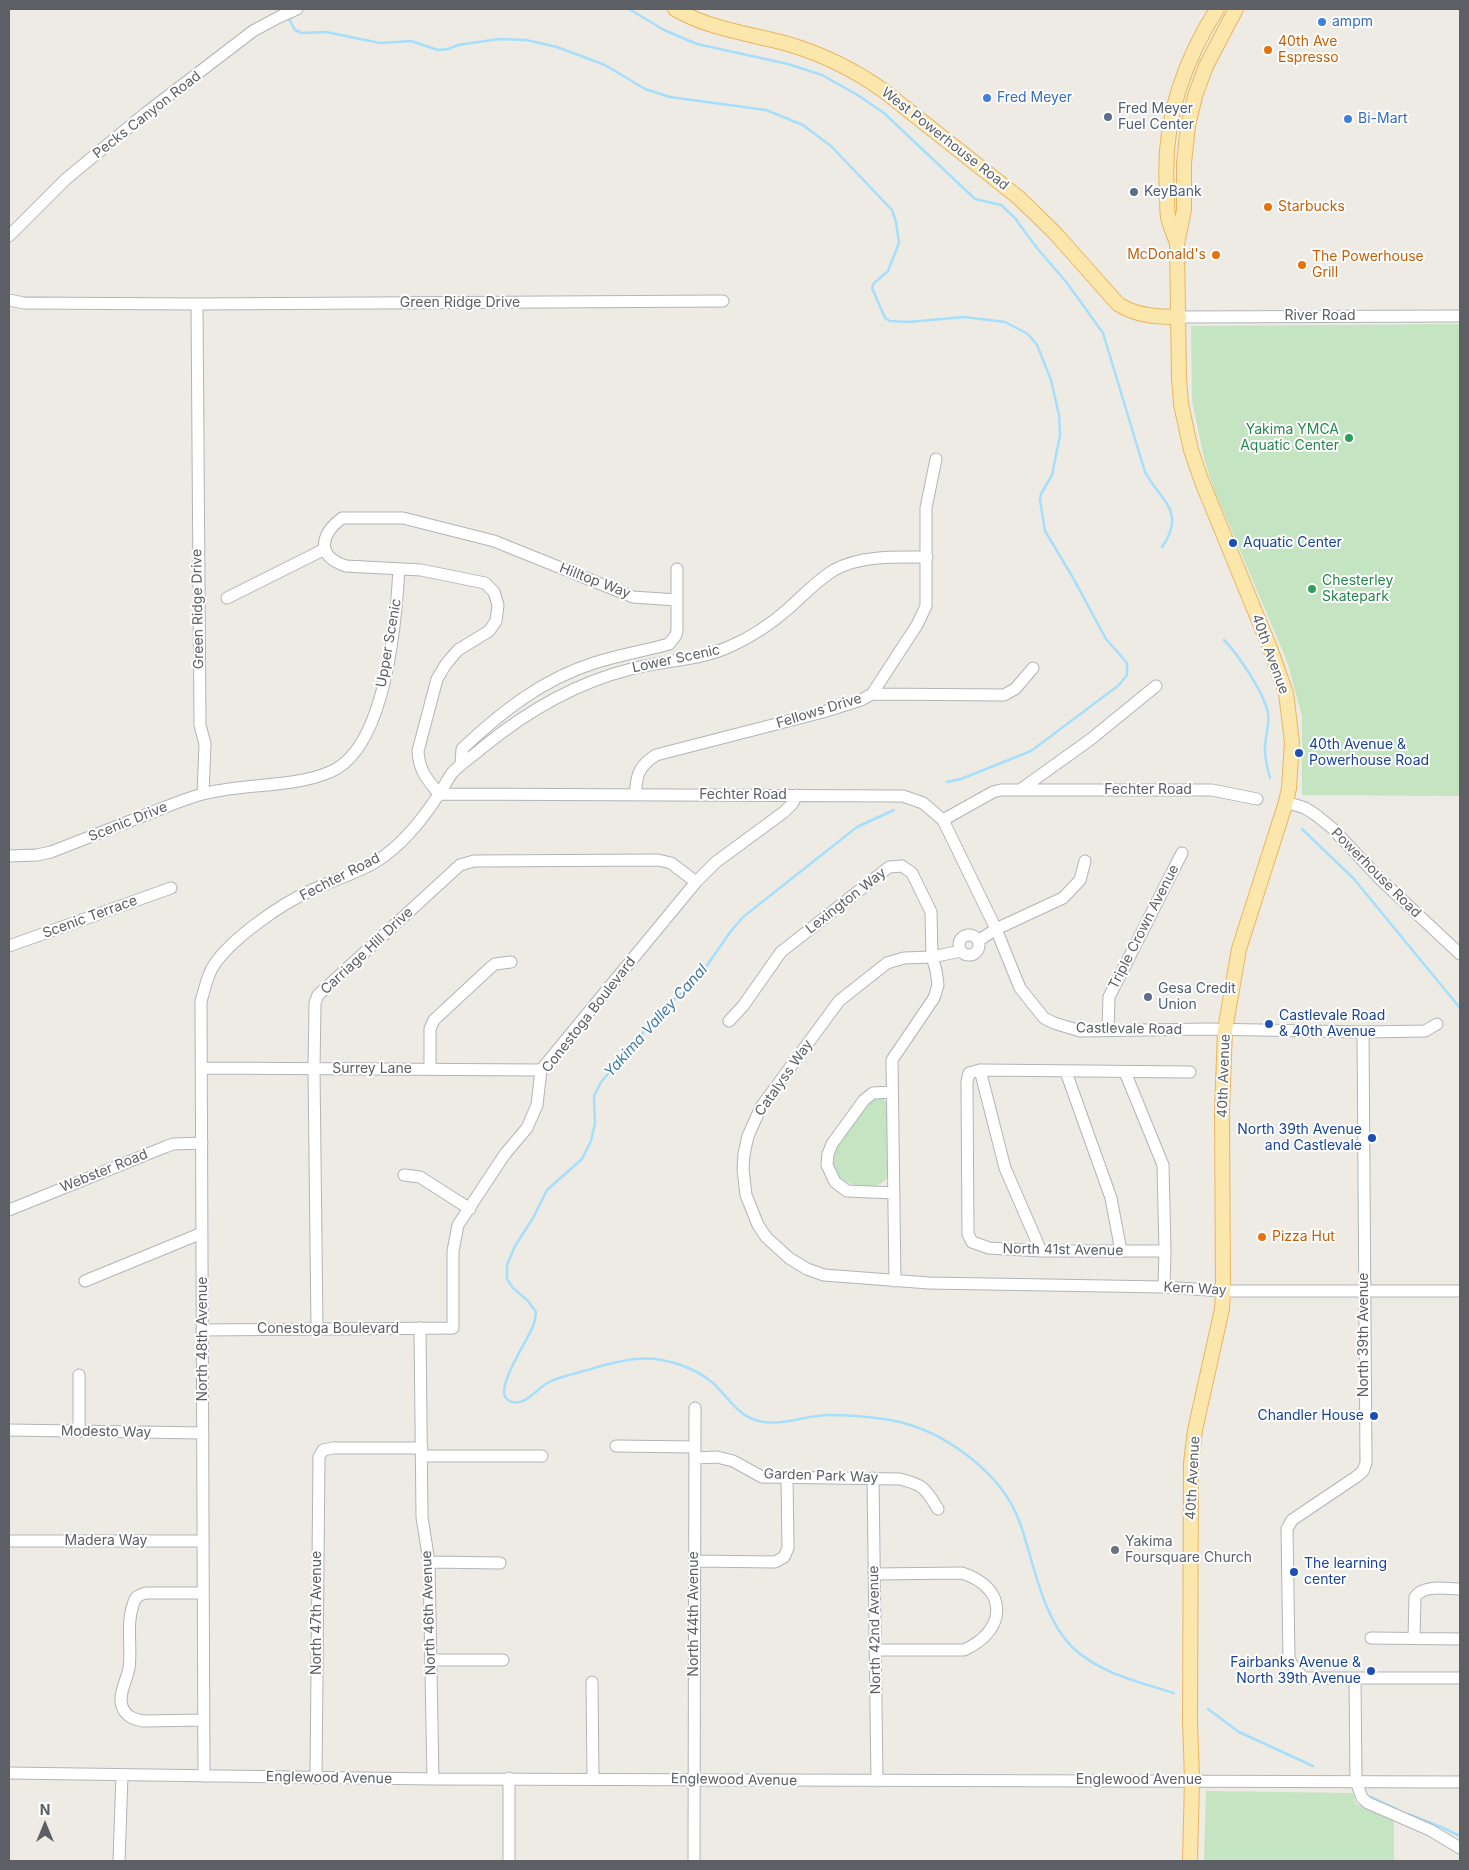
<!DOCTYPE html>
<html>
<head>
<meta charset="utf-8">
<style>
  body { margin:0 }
  #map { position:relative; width:1469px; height:1870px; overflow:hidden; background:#eeeae4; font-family:Inter,sans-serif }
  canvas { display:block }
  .frame { position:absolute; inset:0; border:10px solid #5c6064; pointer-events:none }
  .north { position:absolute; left:20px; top:1800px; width:50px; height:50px; -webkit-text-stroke:4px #fff; paint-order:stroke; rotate:0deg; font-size:14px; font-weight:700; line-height:20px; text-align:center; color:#5c6064 }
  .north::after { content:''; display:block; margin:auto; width:18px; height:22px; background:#5c6064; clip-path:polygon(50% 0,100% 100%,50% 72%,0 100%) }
</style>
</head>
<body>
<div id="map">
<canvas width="1469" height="1870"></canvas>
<div class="frame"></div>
<div class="north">N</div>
</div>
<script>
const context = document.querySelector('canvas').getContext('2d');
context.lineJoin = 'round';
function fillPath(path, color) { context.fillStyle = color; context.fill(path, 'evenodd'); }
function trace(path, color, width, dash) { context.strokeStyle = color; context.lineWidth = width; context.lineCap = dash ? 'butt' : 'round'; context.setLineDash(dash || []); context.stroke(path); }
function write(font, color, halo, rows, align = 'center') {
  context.font = font + ' Inter,sans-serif'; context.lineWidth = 4; context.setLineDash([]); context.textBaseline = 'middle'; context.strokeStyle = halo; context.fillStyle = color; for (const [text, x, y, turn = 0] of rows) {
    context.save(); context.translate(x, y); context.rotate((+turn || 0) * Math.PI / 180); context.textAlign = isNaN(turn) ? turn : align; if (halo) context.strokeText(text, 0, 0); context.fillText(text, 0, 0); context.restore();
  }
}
const green = new Path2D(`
  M1460,324v472l-158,-1v-79l-15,-55 -74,-174 -9,-29 -12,-57 -1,-75z
  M882,1098l5,5v75c-12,18 -62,7 -53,-25 3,-13 27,-39 36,-52z
  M1206,1791l147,2 3,11 38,15v42h-190z`);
const stream = new Path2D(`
  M629,9l35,21 33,14 91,20 34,11 34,19 28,19 91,86 26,6 13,12 23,31 30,35 36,50 42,139c15,28 42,39 17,75
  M288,17l7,13 7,3 24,-1 54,11 31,-2 27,9 10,-1 10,-4 41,-6 27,1 31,7 48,18 40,24 25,8 96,13 37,15 28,21 61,64 4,12 3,21 -11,28 -14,12 -2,5 13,30 5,3 18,1 56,-5 41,5 23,12 9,11 14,35 8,35 1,20 -8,40 -11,19 -1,6 5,31 27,45 34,63 21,24v12l-8,10 -88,66 -70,28 -14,3
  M1224,640c14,14 40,53 44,73 2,12 -3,23 -3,35 0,11 2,20 5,30
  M894,810l-37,17 -114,90 -12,14 -35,50 -32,27 -63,74 -7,14 1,27 -4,18 -9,18 -35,31 -14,28 -18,28 -8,19v14l6,9 15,13 8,11c-1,5 -1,10 -3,14 -5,14 -37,60 -27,72 4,5 11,5 17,3 9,-4 17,-14 26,-19 10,-5 20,-7 31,-10 18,-5 36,-11 55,-13 26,-3 58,7 78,24 14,13 24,31 42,37 24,8 50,-5 74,-5 19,0 42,2 61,5 52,9 112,52 130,103 14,40 22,94 52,124 27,26 67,35 102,46
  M1302,829l52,50 106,129
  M1208,1709l31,23 74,34
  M1371,1797l27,13
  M1408,1814l33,13 19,9`);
const minor = new Path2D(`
  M9,236l57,-57 80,-66 107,-82 26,-14 18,-8
  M9,300l15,3 173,1 526,-3
  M197,304l3,421 5,19 -2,50
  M1179,317l281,-1
  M227,598l98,-49
  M677,600l-44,-3 -139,-56 -91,-23h-61c-21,16 -27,38 4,48l75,4 64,13 9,9 4,13 -2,16 -7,10 -31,19 -12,14 -9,15 -19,72c1,20 9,28 21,43 5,-7 9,-16 14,-22 9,-9 20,-16 29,-24 45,-37 93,-65 149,-79 33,-9 68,-8 100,-23 20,-9 40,-22 57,-37 15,-13 28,-28 46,-39 27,-15 63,-13 93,-13
  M872,694l132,1 11,-6 18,-21
  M461,764l1,-15c39,-37 81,-70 132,-86 25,-8 50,-12 75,-19l7,-9 1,-5v-61
  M1020,790l71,-51 65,-53
  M636,795c-1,-19 4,-30 20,-40l167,-43 38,-12 11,-6 45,-69 9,-19v-98l10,-49
  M1286,802l19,6 11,7 16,13 49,52 79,74
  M943,820l50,-28 8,-2h211l45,9
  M9,856l28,-1 14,-3c31,-12 61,-24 92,-36 21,-8 42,-18 64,-23 40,-10 85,-5 123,-21 56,-23 66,-150 69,-203
  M959 945a10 10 0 1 1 20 0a10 10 0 1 1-20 0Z
  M978,941l18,-12 67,-31 17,-18 5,-19
  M9,946l162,-58
  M961,951l-29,6 -28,1 -17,5 -48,38 -78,106 -13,29 -4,18 -1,15 3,26 12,30 8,12 23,21 18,11 17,6 105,8 235,4 59,4h237
  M729,1021l14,-15 38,-54 108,-85 13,-1 10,7 19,39 1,45 4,13 2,15 -4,13 -42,62 3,221
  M1108,1031l1,-34 73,-144
  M1363,1032l3,431 -3,8 -7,6 -64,43 -5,9 2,130 6,10 9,9h156
  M202,1068l339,2
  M430,1069v-40l4,-9 57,-53 4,-3 16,-2
  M980,1070l25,98 36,83
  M1066,1072l45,126 10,53
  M1125,1072l38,93 2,86 -1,36
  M892,1092l-19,1 -9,7 -32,44 -4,10 -1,11 8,17 12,9 47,2
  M404,1175l16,2 50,32
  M9,1210l156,-63 8,-3 29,-1
  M1165,1251h-124l-52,-3 -17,-6 -4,-8 -1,-152 2,-9 11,-3 210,2
  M85,1281l117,-48
  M420,1328l2,189 7,45 4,217
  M317,1329l-3,-260 1,-66 3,-8 142,-130 14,-4 184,-1 13,3 25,19
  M202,1330l251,-2v-77l5,-26 47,-71 22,-26 10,-23 4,-35 155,-188 20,-20 68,-50 8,-8 5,-9
  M9,1430l194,3
  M79,1431v-56
  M616,1446l79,1
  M422,1456h120
  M695,1458l22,-1 16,4 29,16 138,2c24,6 25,9 38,30
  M873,1478l4,303
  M9,1541h194
  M695,1561l80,1 9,-5 4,-9 -1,-70
  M429,1562l71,1
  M874,1574l88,-1c47,15 45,58 2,77h-89
  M203,1593h-57c-8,2 -11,4 -13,12 -7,20 -1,43 -4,63 -2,12 -11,26 -7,38 3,10 11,13 21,15l61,-1
  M1371,1638l89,1
  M1414,1638l1,-41c9,-13 31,-8 45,-8
  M432,1660h71
  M1355,1678l1,103 6,17 6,5 62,27 30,18
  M592,1682l1,96
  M9,1773l424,6 1027,3
  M204,1776l-3,-775c4,-12 6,-26 13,-36 18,-27 67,-61 96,-74 22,-11 46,-17 67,-30 25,-16 46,-42 62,-67l464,2 20,7 20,17 53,109 24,59 24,30 10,5 26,8 127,-2 156,3 62,-1 12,-7
  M316,1778l3,-321 4,-7 10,-2h89
  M119,1861l3,-86
  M509,1861v-83
  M694,1861l1,-453`);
const major = new Path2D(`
  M675,9c34,20 76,25 113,35 34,10 68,27 96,47l135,107 35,34 64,72c18,12 40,13 61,13
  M1177,243c-3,-8 -7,-17 -9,-26 -1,-8 -1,-18 -1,-26 -5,-66 15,-127 50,-182
  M1190,1861l2,-81 -2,-59 1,-258 4,-33 27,-121 1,-18 -1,-180 3,-81 14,-81 47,-147 3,-14 3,-46 -6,-49 -16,-45 -68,-166 -11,-32 -10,-46 -2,-26 -2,-134 7,-34v-47l4,-37 7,-30 11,-30 30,-57`);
const markers = [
  [1322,22,5,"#3f7fe0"],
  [1268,50,5,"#e8710a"],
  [987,98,5,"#3f7fe0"],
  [1108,117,5,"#5c6f8a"],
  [1348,119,5,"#3f7fe0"],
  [1134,192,5,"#5c6f8a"],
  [1268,207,5,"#e8710a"],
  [1216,255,5,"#e8710a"],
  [1302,265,5,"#e8710a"],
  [1349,438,5,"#2e9e5b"],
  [1233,543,5,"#1a4fb4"],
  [1312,589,5,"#2e9e5b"],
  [1299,753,5,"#1a4fb4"],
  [1148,997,5,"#5c6f8a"],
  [1269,1024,5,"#1a4fb4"],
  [1372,1138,5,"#1a4fb4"],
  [1262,1237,5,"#e8710a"],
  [1374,1416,5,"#1a4fb4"],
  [1115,1550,5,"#6b7280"],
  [1294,1572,5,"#1a4fb4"],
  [1371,1671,5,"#1a4fb4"]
];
const shopNames = [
  ["ampm",1332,22],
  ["Fred Meyer",997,98],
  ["Bi-Mart",1358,119]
];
const foodNames = [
  ["40th Ave",1278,42],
  ["Espresso",1278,58],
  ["Starbucks",1278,207],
  ["McDonald's",1206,255,"right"],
  ["The Powerhouse",1312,257],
  ["Grill",1312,273],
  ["Pizza Hut",1272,1237]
];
const serviceNames = [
  ["Fred Meyer",1118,109],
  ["Fuel Center",1118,125],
  ["KeyBank",1144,192],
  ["Gesa Credit",1158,989],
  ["Union",1158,1005]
];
const streetNames = [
  ["Pecks Canyon Road",147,115,-38],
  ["West Powerhouse Road",945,139,38],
  ["Green Ridge Drive",460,303],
  ["River Road",1320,316],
  ["Hilltop Way",595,581,21],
  ["Green Ridge Drive",198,609,-91],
  ["Upper Scenic",389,643,-80],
  ["40th Avenue",1270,654,70],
  ["Lower Scenic",676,659,-12],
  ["Fellows Drive",819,711,-17],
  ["Fechter Road",1148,790],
  ["Fechter Road",743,795],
  ["Scenic Drive",128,822,-22],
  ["Powerhouse Road",1376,873,45],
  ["Fechter Road",340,877,-27],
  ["Lexington Way",846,901,-38],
  ["Scenic Terrace",90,917,-20],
  ["Triple Crown Avenue",1144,927,-63],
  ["Carriage Hill Drive",367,951,-43],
  ["Conestoga Boulevard",589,1015,-52],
  ["Castlevale Road",1129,1029,1],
  ["Surrey Lane",372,1069],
  ["40th Avenue",1224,1076,-88],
  ["Catalyss Way",784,1078,-55],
  ["Webster Road",104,1171,-22],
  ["North 41st Avenue",1063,1250,1],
  ["Kern Way",1195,1289,3],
  ["Conestoga Boulevard",328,1329],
  ["North 39th Avenue",1364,1335,-90],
  ["North 48th Avenue",203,1339,-90],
  ["Modesto Way",106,1432,1],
  ["Garden Park Way",821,1476,2],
  ["40th Avenue",1193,1478,-87],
  ["Madera Way",106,1541],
  ["North 47th Avenue",317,1613,-90],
  ["North 46th Avenue",429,1613,-92],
  ["North 44th Avenue",694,1614,-90],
  ["North 42nd Avenue",875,1630,-91],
  ["Englewood Avenue",329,1778,1],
  ["Englewood Avenue",734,1780,1],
  ["Englewood Avenue",1139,1780]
];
const leisureNames = [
  ["Yakima YMCA",1339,430],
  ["Aquatic Center",1339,446],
  ["Chesterley",1322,581,"left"],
  ["Skatepark",1322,597,"left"]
];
const transitNames = [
  ["Aquatic Center",1243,543],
  ["40th Avenue &",1309,745],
  ["Powerhouse Road",1309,761],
  ["Castlevale Road",1279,1016],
  ["& 40th Avenue",1279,1032],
  ["North 39th Avenue",1362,1130,"right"],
  ["and Castlevale",1362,1146,"right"],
  ["Chandler House",1364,1416,"right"],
  ["The learning",1304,1564],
  ["center",1304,1580],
  ["Fairbanks Avenue &",1361,1663,"right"],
  ["North 39th Avenue",1361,1679,"right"]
];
const worshipNames = [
  ["Yakima",1125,1542],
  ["Foursquare Church",1125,1558]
];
const waterNames = [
  ["Yakima Valley Canal",656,1021,-48]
];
fillPath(green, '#c5e4c1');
trace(stream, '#a6dffb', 2.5);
trace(minor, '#b1b5b8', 13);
trace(major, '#ebb55f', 16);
trace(minor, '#fff', 11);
trace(major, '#fbe6ab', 14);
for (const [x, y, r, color] of markers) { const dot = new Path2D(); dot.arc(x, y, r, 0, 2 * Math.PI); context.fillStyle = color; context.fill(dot); trace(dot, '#fff', 2); }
write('14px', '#366cbe', '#fff', shopNames, 'left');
write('14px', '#c56008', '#fff', foodNames, 'left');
write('14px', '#4e5e75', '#fff', serviceNames, 'left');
write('14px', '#5c6064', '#fff', streetNames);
write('14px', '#27864d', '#fff', leisureNames, 'right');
write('14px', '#164399', '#fff', transitNames, 'left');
write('14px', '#5b616d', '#fff', worshipNames, 'left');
write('italic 15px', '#417ba4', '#fff', waterNames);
</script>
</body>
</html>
